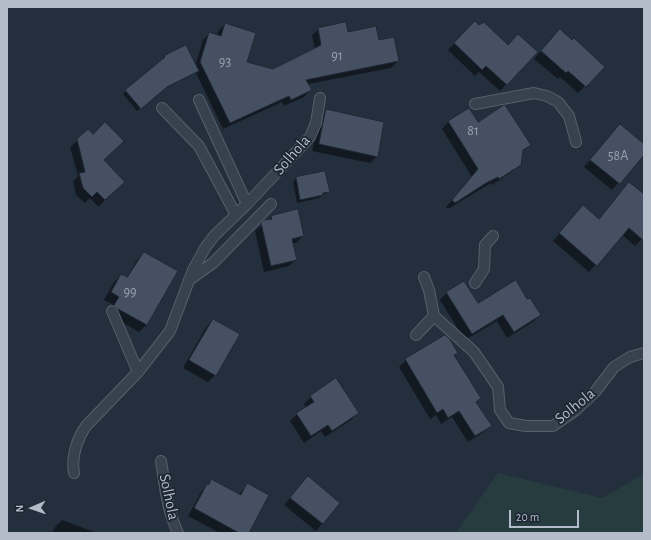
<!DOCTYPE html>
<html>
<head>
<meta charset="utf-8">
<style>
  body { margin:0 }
  #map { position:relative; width:651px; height:540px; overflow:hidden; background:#242f3e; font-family:"Alegreya Sans",sans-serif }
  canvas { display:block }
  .frame { position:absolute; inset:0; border:8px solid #b4bcc9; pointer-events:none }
  .north { position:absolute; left:12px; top:488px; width:40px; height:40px; -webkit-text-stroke:3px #1d2633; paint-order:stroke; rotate:268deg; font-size:11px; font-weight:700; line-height:16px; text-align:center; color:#b4bcc9 }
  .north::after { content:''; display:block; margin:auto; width:14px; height:18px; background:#b4bcc9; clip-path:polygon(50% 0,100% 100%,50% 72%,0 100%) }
  .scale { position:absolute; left:509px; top:510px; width:70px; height:18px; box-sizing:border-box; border:2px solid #b4bcc9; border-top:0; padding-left:5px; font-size:12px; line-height:14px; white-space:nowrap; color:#b4bcc9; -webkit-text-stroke:3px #1d2633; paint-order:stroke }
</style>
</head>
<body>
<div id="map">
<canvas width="651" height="540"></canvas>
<div class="frame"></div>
<div class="north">N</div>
<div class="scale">20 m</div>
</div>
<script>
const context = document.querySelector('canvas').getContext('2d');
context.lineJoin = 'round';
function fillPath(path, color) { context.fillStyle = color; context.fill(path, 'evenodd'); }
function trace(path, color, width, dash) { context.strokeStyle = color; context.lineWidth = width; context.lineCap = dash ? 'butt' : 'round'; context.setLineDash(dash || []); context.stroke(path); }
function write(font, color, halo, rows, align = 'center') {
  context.font = font + ' "Alegreya Sans",sans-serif'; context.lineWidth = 3.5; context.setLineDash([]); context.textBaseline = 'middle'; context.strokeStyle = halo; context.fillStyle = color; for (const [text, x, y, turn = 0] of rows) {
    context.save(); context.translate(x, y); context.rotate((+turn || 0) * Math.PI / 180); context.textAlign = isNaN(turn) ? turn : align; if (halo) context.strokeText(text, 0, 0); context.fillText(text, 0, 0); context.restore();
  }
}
const green = new Path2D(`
  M498,473l104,25 42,-24v59h-188z`);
const shadow = new Path2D(`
  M475,22l33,24 28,7 -36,38 -21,-19 -4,4 -27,-26z
  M225,24l21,39 27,7 42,-21 -3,-14 7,-6 28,5 31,8 20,19 -7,7 -83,16 2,6 -6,7 -20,9 -2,-4 -59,27 -27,-56 -34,17 -25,21 -14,-17 39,-33 -1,-1 4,-4 30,10 8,-26 6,-6 8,2 1,-5z
  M553,37l50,30 -25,26 -18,-16 -2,2 -24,-20z
  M468,109l9,14 52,22 -7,7 -2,12 -7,7 -21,14 -1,-2 -43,26 -2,-2 26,-30 -30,-48 6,-7z
  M326,110l51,46 -7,7 -58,-12 7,-34z
  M620,126l24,20v8l-32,36 -28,-23z
  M78,140l46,42 -26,25 -8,-9 -5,5 -9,-8 -3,-14 5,-5 -8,-29z
  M324,172l5,19 -10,7 -22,5 -4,-21 3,-4z
  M644,195v42l-9,9 -13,-11 -33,37 -36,-31 23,-27 22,6z
  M271,217l32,19 -7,7h-4l4,16 -7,7 -25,6 -9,-41z
  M144,253l32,19 -30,53 -7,7 -28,-16 -3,-4 4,-8 -8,-4 10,-18 7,-7 5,3 11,-18z
  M464,282l14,22 49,-3 13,14 -7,7 -26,16 -10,-17 -32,19 -25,-40 6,-7z
  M213,320l2,55 -7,7 -25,-14 23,-41z
  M454,355l26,43 -5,5 15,23 -6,6 -16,10 -16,-25 -11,7 -5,-9 -6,4 -31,-52 7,-7z
  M311,397l47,16 -7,7 -26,17 -4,-6 -17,12 -14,-22 7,-7 9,-6 -2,-4z
  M308,477l31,26 -23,28 -32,-26z
  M212,480l27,15 8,-10 1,48h-28l-32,-17 13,-24z
  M62,520l35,13h-45l3,-6z`);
const building = new Path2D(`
  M475,21l4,4 5,-3 24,23 10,-11 20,18 -31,33 -21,-19 -4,4 -28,-27z
  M346,22l2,10 28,-6 3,14 15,-3 5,24 -93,19 6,10 -21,10 -2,-4 -59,27 -30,-61 9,-30 12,4 4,-13 31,10 -9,29 26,7 48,-24 -3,-17z
  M560,29l12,11 2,-2 31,29 -19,20 -18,-16 -2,2 -25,-22z
  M186,45l13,26 -32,16 -26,22 -16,-19 40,-33 -1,-1z
  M504,105h1l26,40 -8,5 -2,15 -22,14 -1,-2 -12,6 -31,20 -3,-3 26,-31 -30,-48 21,-13 9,14z
  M326,109l58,13 -6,35 -59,-13z
  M105,122l19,19 -20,19 21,22 -20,18 -8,-8 -5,5 -9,-9 -4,-15 6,-1 -8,-33 11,-10 5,5z
  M620,124l24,20v11l-24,29 -30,-24z
  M325,171l5,21 -7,1v2l-23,5 -4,-23z
  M629,182l15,12v47l-15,-13 -32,38 -38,-33 24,-28 16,14z
  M298,209l6,27 -12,3 5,21 -26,6 -10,-43 3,-3 8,-1 -1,-3z
  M144,252l34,19 -31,54 -29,-16 -4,-4 5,-8 -8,-5 10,-18 6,3z
  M516,280l11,19 3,-1 11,17 -27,17 -11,-17 -31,19 -26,-42 18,-11 14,22z
  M213,319l27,15 -24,42 -27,-16z
  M445,335l4,3 9,15 -4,2 27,43 -5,4 16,24 -17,10 -16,-25 -11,7 -5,-9 -6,4 -32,-54z
  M336,378l23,35 -27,18 -4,-6 -17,11 -15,-23 18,-11 -4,-6z
  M308,476l32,27 -17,21 -33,-26z
  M211,479l30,16 6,-12 22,12 -20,38h-10l-45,-25 13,-24h2z`);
const service = new Path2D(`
  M199,100l48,104
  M475,104l59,-11 13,3 11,6 11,14 7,26
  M162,108l37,38 37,69
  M189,280l24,-17 58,-59
  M475,283l9,-14 1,-24 8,-9
  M112,311l26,61
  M434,316l40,36 24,35 2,23 9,13 17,3h27l23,-16 19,-18 19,-25 16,-10 14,-4
  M416,335l18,-19 -5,-26 -5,-13
  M161,461c4,25 6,49 17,72
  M74,473c-3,-16 3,-34 12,-47l52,-54 32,-41 23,-61 12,-22 9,-12 33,-32 63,-67 6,-14 4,-25`);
const numberNames = [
  ["91",337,56],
  ["93",225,62],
  ["81",473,131],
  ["58A",618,156],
  ["99",130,292]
];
const streetNames = [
  ["Solhola",292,155,-49],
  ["Solhola",575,406,-39],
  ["Solhola",169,497,78]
];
fillPath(green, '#263c3f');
fillPath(shadow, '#0007');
fillPath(building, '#455162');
trace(building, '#1f2835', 1);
trace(service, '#565f6c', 12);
trace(service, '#38414e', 10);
write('14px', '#98a1af', null, numberNames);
write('16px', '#b4bcc9', '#1d2633', streetNames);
</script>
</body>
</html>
